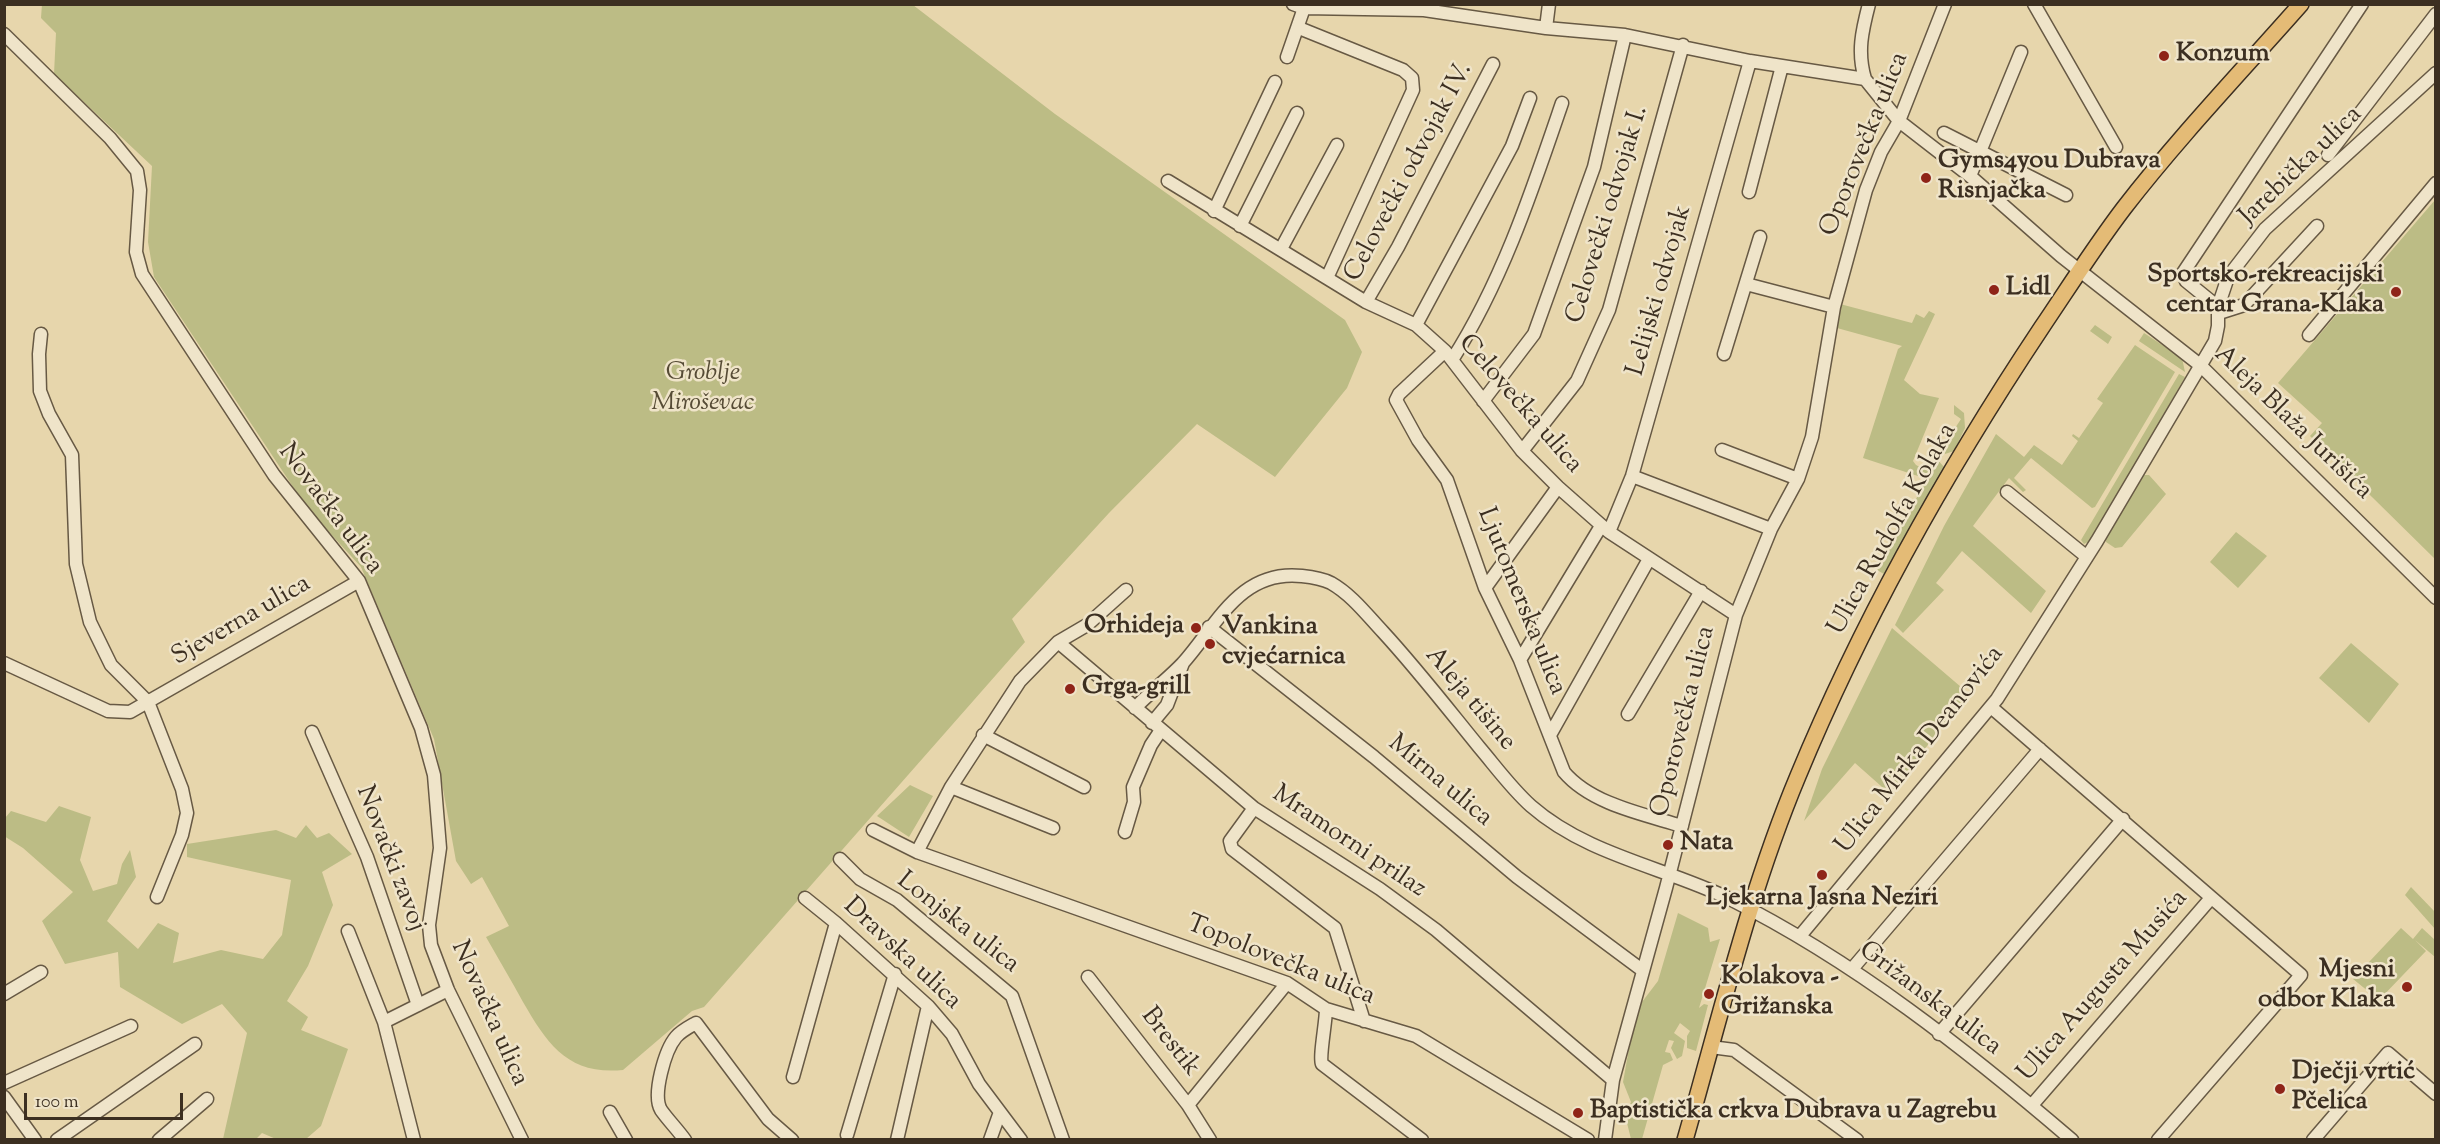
<!DOCTYPE html>
<html>
<head>
<meta charset="utf-8">
<style>
  body { margin:0 }
  #map { position:relative; width:2440px; height:1144px; overflow:hidden; background:#e7d6ac; font-family:"Sorts Mill Goudy",serif }
  canvas { display:block }
  .frame { position:absolute; inset:0; border:6px solid #3c2f21; pointer-events:none }
  .scale { position:absolute; left:24px; top:1093px; width:159px; height:27px; box-sizing:border-box; border:3px solid #3c2f21; border-top:0; padding-left:8px; font-size:18px; line-height:21px; white-space:nowrap; color:#3c2f21; -webkit-text-stroke:4px #efe4c9; paint-order:stroke }
</style>
</head>
<body>
<div id="map">
<canvas width="2440" height="1144"></canvas>
<div class="frame"></div>
<div class="scale">100 m</div>
</div>
<script>
const context = document.querySelector('canvas').getContext('2d');
context.lineJoin = 'round';
function fillPath(path, color) { context.fillStyle = color; context.fill(path, 'evenodd'); }
function trace(path, color, width, dash) { context.strokeStyle = color; context.lineWidth = width; context.lineCap = dash ? 'butt' : 'round'; context.setLineDash(dash || []); context.stroke(path); }
function write(font, color, halo, rows, align = 'center') {
  context.font = font + ' "Sorts Mill Goudy",serif'; context.lineWidth = 5; context.setLineDash([]); context.textBaseline = 'middle'; context.strokeStyle = halo; context.fillStyle = color; for (const [text, x, y, turn = 0] of rows) {
    context.save(); context.translate(x, y); context.rotate((+turn || 0) * Math.PI / 180); context.textAlign = isNaN(turn) ? turn : align; if (halo) context.strokeText(text, 0, 0); context.fillText(text, 0, 0); context.restore();
  }
}
const green = new Path2D(`
  M42,4l871,1 142,109 290,206 17,32 -15,36 -72,89 -78,-53 -88,89 -97,106 13,23 -321,365 -12,4 -69,59c-55,5 -75,-25 -100,-68 -12,-22 -25,-44 -37,-65l23,-11 -27,-49 -11,7 -15,-23 -22,-122 -73,-172 -54,-59 -153,-231 -6,-35 4,-76 -98,-92 2,-41 -15,-15z
  M2435,200v359l-125,-123 12,-13 -44,-40z
  M1840,304l72,19 4,-9 8,4 5,-7 6,3 -31,66 16,14 19,4 -26,63 3,4 10,5 11,-11 7,8 -60,107 -7,-4 50,-91 -64,-21 35,-109 4,-3 -65,-18z
  M2095,325l17,12 -4,7 -18,-13z
  M2144,333l38,25 3,14 -46,-31z
  M2135,345l40,27 -80,135 -3,1 -61,-50 -17,20 12,12 -3,2 -14,-14 -36,48 73,65 -15,22 -69,-62 -26,32 8,7 -41,43 -8,-8 49,-99 52,-92 28,23 10,-12 28,20 16,-24 -6,-5 1,-2 6,4 24,-35 -6,-4z
  M2179,374l6,3 -93,163 -8,4 -3,-4z
  M1954,405l10,8 1,15 -11,23 -9,3 -1,-9 17,-26 -7,-5z
  M2143,475h6l17,19 -44,53 -7,1 -9,-6v-7l33,-58z
  M2236,532l31,24 -29,32 -28,-26z
  M1892,628l76,65 -78,101 -35,-31 -51,58 18,-52z
  M2351,643l48,41 -30,39 -50,-45z
  M910,785l23,11 -24,41 -32,-21z
  M59,806l32,11 -11,43 13,31 24,-7 5,-20 8,-14 6,27 -29,44 31,28 20,-26 21,10 -6,30 48,-13 42,9 19,-24 9,-55 -104,-23v-13l89,-14 20,8 10,-13 11,13 12,-5 23,21 -30,18 11,33 -25,61 -21,35 21,16 -7,13 47,19 -27,77 -15,13h-30l-14,-6 -6,6h-33l24,-106 -25,-29 -40,20 -62,-37 -2,-35 -53,12 -23,-43 31,-29 -50,-44 -19,-12 1,-18 6,-7 35,11z
  M2411,887l24,25v17l-30,-34z
  M1678,913l30,15 2,14 10,-3 -21,69 5,-4 4,1 -12,46 -9,-3v-12l3,-5 -10,-8 -6,10 11,8 -3,15 -5,3 -6,-11 3,-7 -5,-1 -4,12 5,1 3,7 -10,5 -21,74h-11l-6,-24 6,-13 -8,-20 9,-50 10,-30 16,-21z
  M2401,928l12,11 9,-11 13,12v17l-20,-17 11,11 -47,49 -26,-21z`);
const minor = new Path2D(`
  M1293,4l11,4 120,2 122,18 79,7 125,26 115,18 34,42 71,55 91,80 139,109 236,233
  M2034,4l82,143
  M1299,28l104,42 9,8 1,12 -86,188
  M1546,28l3,-24
  M4,34l106,104 27,33 3,19 -4,62 6,22 132,201 85,106 62,147 13,47 6,73 -11,77 2,20 17,45 74,150
  M1287,57l17,-49
  M1865,79c-8,-27 -3,-48 4,-75
  M1944,133l122,62
  M2328,155l108,-141
  M1970,176l51,-124
  M1168,181l198,121 50,23 29,26 77,100 36,36 51,45 127,83
  M1749,192l33,-126
  M1214,211l61,-129
  M1240,226l57,-113
  M1281,249l56,-104
  M1746,284l88,23
  M1366,302l32,-55 95,-183
  M2218,307l10,-30 37,-48 171,-156
  M2219,313l25,-8 73,-79
  M1416,325l96,-179 18,-48
  M41,334l-2,20 1,37 9,23 23,41 4,109 14,58 21,43 37,37 34,87 5,24 -5,22 -25,62
  M2309,335l127,-152
  M1445,351l-46,43 -3,6 22,40 29,40 38,108 35,72 44,112c27,32 79,42 118,54
  M1724,354l36,-117
  M1452,360c50,-78 80,-169 110,-257
  M1483,401l51,-67 60,-167 31,-132
  M1722,450l76,29
  M1522,451l55,-70 32,-71 74,-265
  M1632,476l139,53
  M2007,492l80,65
  M1609,532l23,-56 118,-415
  M1485,588l73,-101
  M1209,627l165,130 143,120 125,93
  M1058,642l196,166 126,81 56,41 177,150
  M1520,660l81,-134
  M4,663l104,48 22,1 229,-131
  M1991,707l310,268 -143,165
  M1135,708c15,-16 33,-29 48,-45 34,-38 57,-94 119,-87 10,1 21,3 29,7 21,12 36,32 52,49 34,37 65,77 96,115 17,20 32,41 52,59 56,49 133,61 199,93 124,62 237,151 342,241
  M1628,714l73,-123
  M1152,723l15,-18 16,-42
  M312,732l55,125 51,148
  M983,735l101,52
  M1550,735l99,-176
  M951,787l102,41
  M1254,808l-24,33 2,8 103,79 29,93
  M873,830l44,22 370,131 39,26 90,27 172,104
  M1125,832l9,-30 -1,-15 18,-42 10,-15
  M917,852l34,-65 69,-106 38,-39 29,-17 39,-35
  M840,859l20,20 37,21 115,96 51,144
  M805,898l31,25 92,83 24,28 27,50 42,56
  M348,931l36,91 30,118
  M1800,936l197,-237 100,-158 118,-200 3,-15v-19l-32,-26 -3,-8 179,-269
  M1852,969l188,-220
  M1088,977l100,128 22,35
  M4,994l37,-22
  M1326,1009c0,13 -7,48 -4,55l100,76
  M384,1022l64,-32
  M1939,1034l184,-215
  M1711,1047l23,3 123,90
  M793,1077l43,-154
  M4,1083l127,-57
  M4,1097l31,43
  M1188,1105l99,-122
  M2032,1105l179,-207
  M610,1112l16,28
  M847,1135l48,-161
  M57,1140l138,-96
  M159,1140l48,-41
  M685,1140c-7,-10 -17,-20 -24,-30 -9,-15 4,-60 15,-73 5,-6 13,-10 20,-14l72,96 24,21
  M897,1140l31,-134
  M990,1140l10,-28
  M1605,1140l8,-60 53,-192 70,-273 35,-86 27,-50 14,-42 22,-130 32,-117 15,-38 18,-31 46,-117
  M2313,1140l75,-87 48,41`);
const major = new Path2D(`
  M1685,1140c35,-122 64,-247 113,-364 65,-157 150,-308 244,-449 27,-40 53,-81 82,-119 55,-71 117,-136 177,-204`);
const markers = [
  [2164,56,6,"#8f2418"],
  [1926,178,6,"#8f2418"],
  [1994,290,6,"#8f2418"],
  [2396,292,6,"#8f2418"],
  [1196,628,6,"#8f2418"],
  [1210,644,6,"#8f2418"],
  [1070,689,6,"#8f2418"],
  [1668,845,6,"#8f2418"],
  [1822,875,6,"#8f2418"],
  [2407,987,6,"#8f2418"],
  [1709,994,6,"#8f2418"],
  [2280,1089,6,"#8f2418"],
  [1578,1113,6,"#8f2418"]
];
const poiNames = [
  ["Konzum",2176,56],
  ["Gyms4you Dubrava",1938,163],
  ["Risnjačka",1938,193],
  ["Sportsko-rekreacijski",2384,277,"right"],
  ["centar Grana-Klaka",2384,307,"right"],
  ["Lidl",2006,290],
  ["Orhideja",1184,628,"right"],
  ["Vankina",1222,629],
  ["cvjećarnica",1222,659],
  ["Grga-grill",1082,689],
  ["Nata",1680,845],
  ["Ljekarna Jasna Neziri",1822,900,"center"],
  ["Mjesni",2395,972,"right"],
  ["odbor Klaka",2395,1002,"right"],
  ["Kolakova -",1721,979],
  ["Grižanska",1721,1009],
  ["Dječji vrtić",2292,1074],
  ["Pčelica",2292,1104],
  ["Baptistička crkva Dubrava u Zagrebu",1590,1113]
];
const streetNames = [
  ["Oporovečka ulica",1866,145,-68],
  ["Jarebička ulica",2302,167,-44],
  ["Celovečki odvojak IV.",1410,173,-62],
  ["Celovečki odvojak I.",1609,215,-73],
  ["Lelijski odvojak",1661,291,-74],
  ["Celovečka ulica",1519,405,49],
  ["Aleja Blaža Jurišića",2292,424,44],
  ["Novačka ulica",329,510,53],
  ["Ulica Rudolfa Kolaka",1894,530,-61],
  ["Ljutomerska ulica",1520,602,68],
  ["Sjeverna ulica",242,622,-30],
  ["Aleja tišine",1469,700,50],
  ["Oporovečka ulica",1685,722,-76],
  ["Ulica Mirka Deanovića",1921,751,-52],
  ["Mirna ulica",1439,782,40],
  ["Mramorni prilaz",1348,843,34],
  ["Novački zavoj",389,859,69],
  ["Lonjska ulica",957,924,38],
  ["Dravska ulica",901,955,43],
  ["Topolovečka ulica",1280,962,22],
  ["Ulica Augusta Musića",2104,987,-49],
  ["Grižanska ulica",1929,1000,37],
  ["Novačka ulica",488,1014,66],
  ["Brestik",1169,1043,52]
];
const parkNames = [
  ["Groblje",703,375],
  ["Miroševac",703,405]
];
fillPath(green, '#bcbc85');
trace(minor, '#675944', 15);
trace(major, '#3c2f21', 18);
trace(minor, '#efe4c9', 12);
trace(major, '#e4bb76', 15);
for (const [x, y, r, color] of markers) { const dot = new Path2D(); dot.arc(x, y, r, 0, 2 * Math.PI); context.fillStyle = color; context.fill(dot); trace(dot, '#efe4c9', 2); }
write('bold 26px', '#3c2f21', '#efe4c9', poiNames, 'left');
write('26px', '#3c2f21', '#efe4c9', streetNames);
write('italic 26px', '#564b35', '#efe4c9', parkNames);
</script>
</body>
</html>
